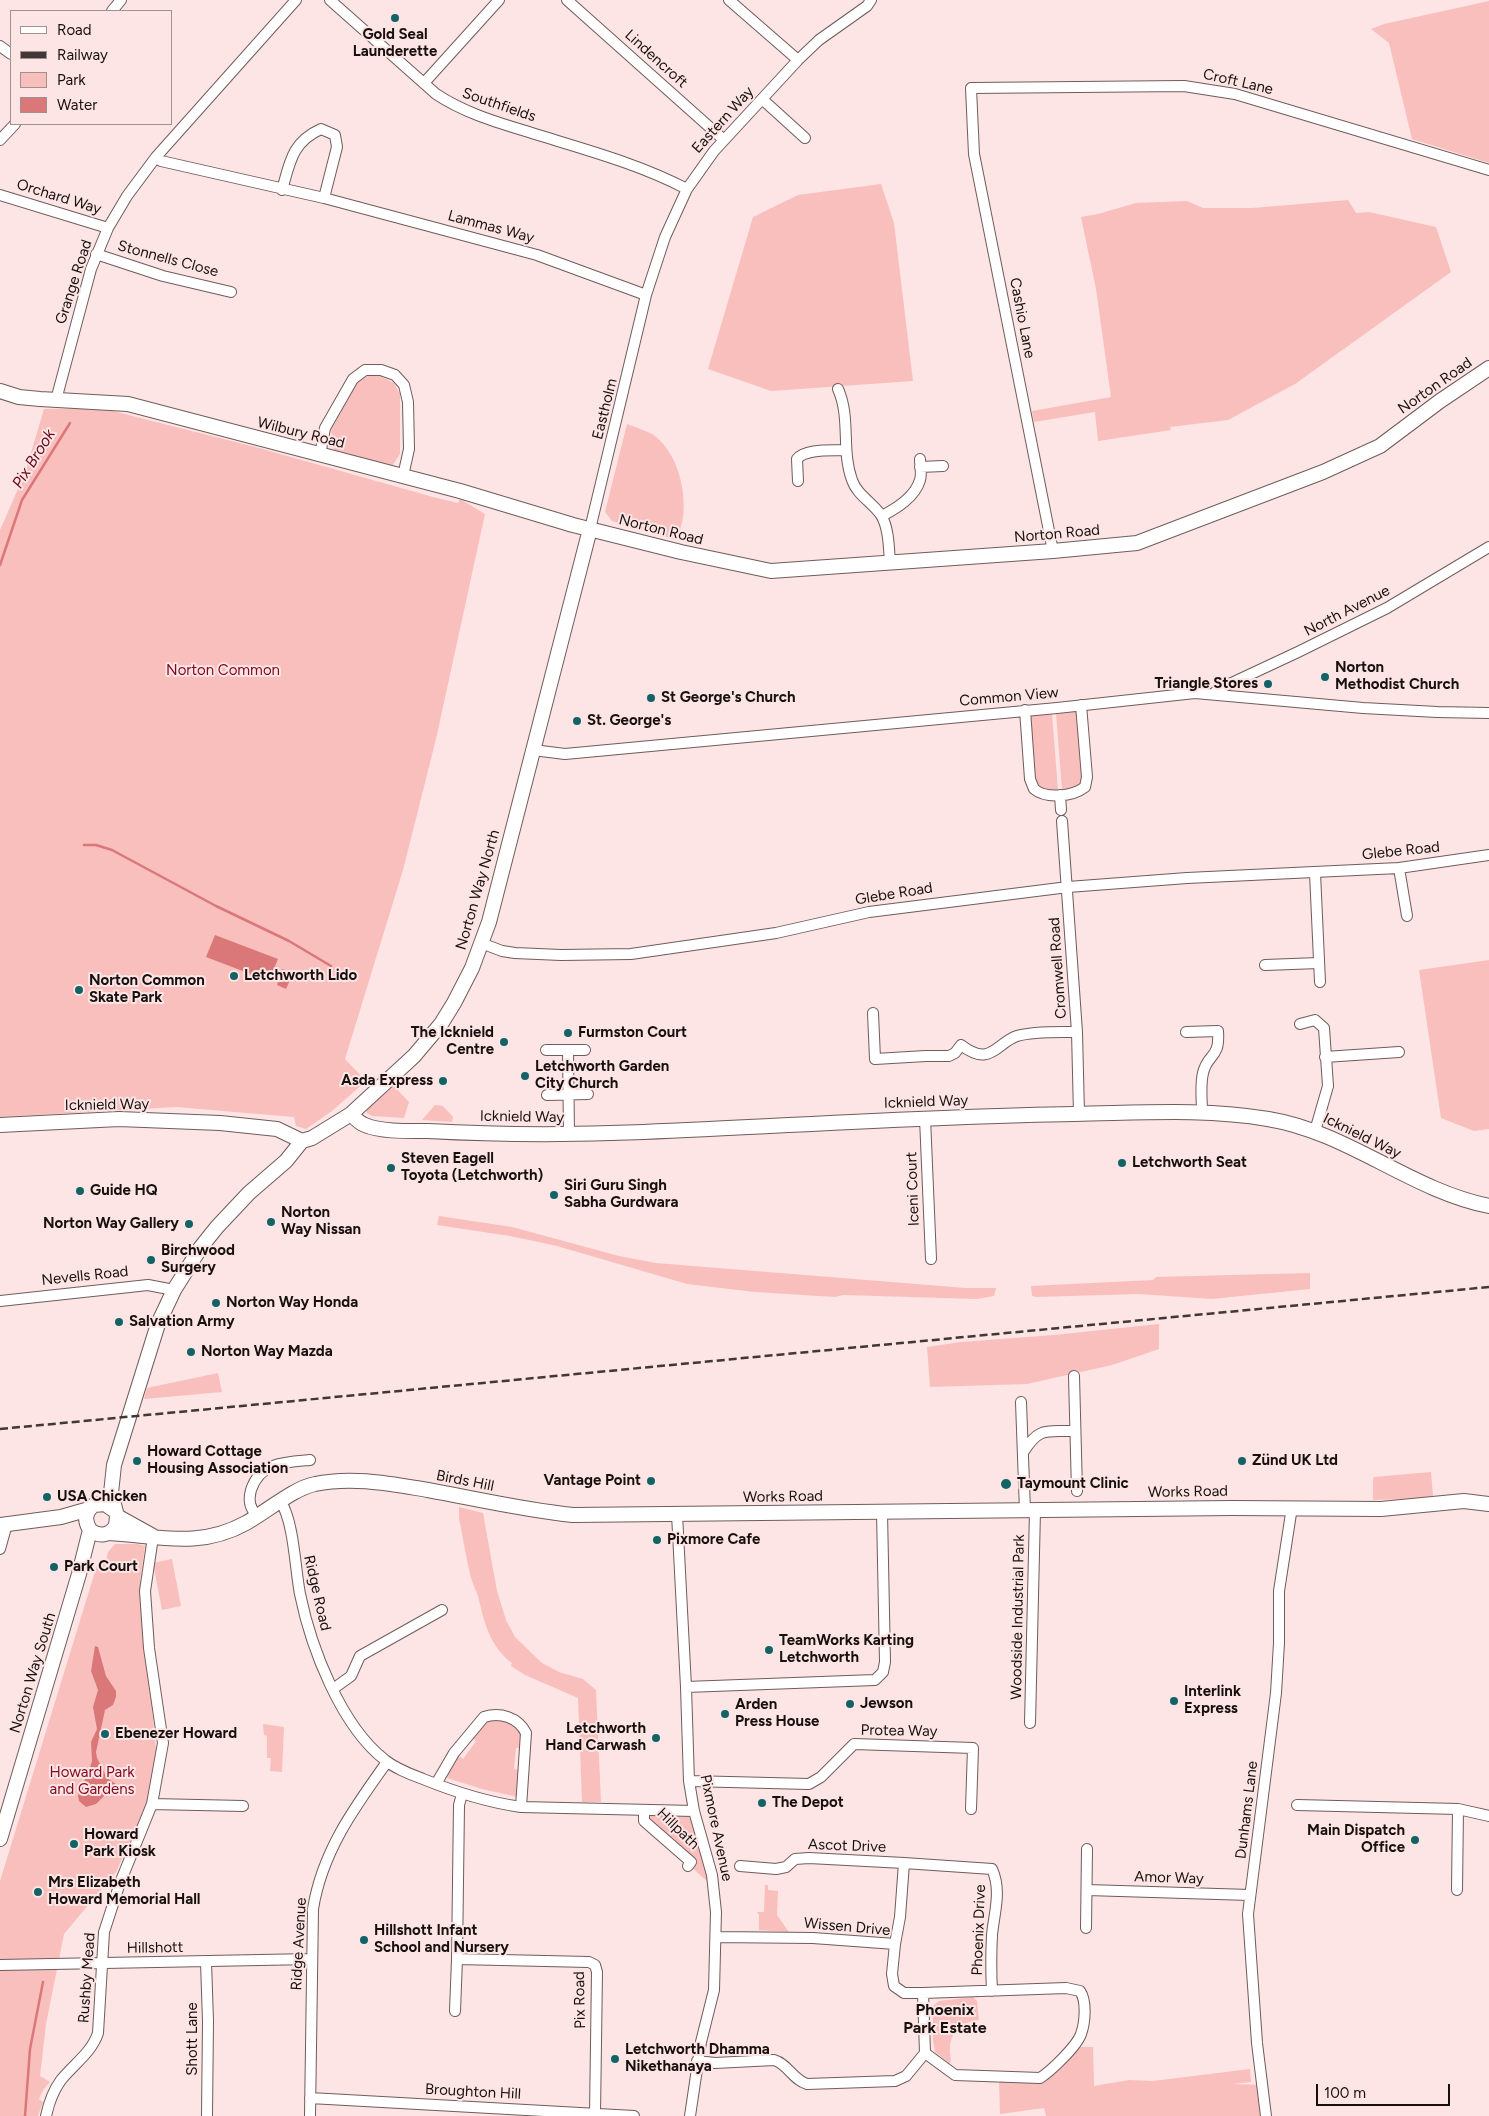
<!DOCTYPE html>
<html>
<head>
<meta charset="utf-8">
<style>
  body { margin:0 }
  #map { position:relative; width:1489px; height:2116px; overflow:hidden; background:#fce5e4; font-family:Figtree,sans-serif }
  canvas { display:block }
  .legend { position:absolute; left:10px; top:10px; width:162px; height:115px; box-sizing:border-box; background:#fce5e4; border:1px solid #a0908f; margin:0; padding:6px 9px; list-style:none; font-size:15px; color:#17100f }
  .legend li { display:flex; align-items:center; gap:10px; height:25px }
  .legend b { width:25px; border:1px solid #a0908f }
  .scale { position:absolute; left:1316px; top:2084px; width:134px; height:22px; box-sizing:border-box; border:2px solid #17100f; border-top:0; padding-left:6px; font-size:15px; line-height:18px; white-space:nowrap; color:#17100f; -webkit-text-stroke:4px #fce5e4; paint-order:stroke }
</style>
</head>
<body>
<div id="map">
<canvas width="1489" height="2116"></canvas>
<ul class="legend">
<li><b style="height:6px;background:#fff"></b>Road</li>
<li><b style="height:6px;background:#403736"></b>Railway</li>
<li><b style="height:14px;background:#f9bfbd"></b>Park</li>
<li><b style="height:14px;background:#da7879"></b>Water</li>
</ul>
<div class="scale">100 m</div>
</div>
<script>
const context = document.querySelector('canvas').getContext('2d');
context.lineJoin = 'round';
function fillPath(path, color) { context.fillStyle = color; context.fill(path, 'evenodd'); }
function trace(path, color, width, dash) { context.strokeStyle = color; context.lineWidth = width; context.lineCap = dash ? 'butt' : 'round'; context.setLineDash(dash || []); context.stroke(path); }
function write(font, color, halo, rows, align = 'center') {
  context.font = font + ' Figtree,sans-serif'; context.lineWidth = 4; context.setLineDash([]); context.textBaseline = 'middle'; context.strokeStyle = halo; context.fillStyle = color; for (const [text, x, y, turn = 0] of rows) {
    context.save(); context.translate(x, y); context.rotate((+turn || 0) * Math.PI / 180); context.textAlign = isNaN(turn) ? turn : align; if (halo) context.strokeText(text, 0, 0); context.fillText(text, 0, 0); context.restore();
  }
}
const green = new Path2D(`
  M1489,1v162l-77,-24 -23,-96 -18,-14 13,-5z
  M881,184l13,39 19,158 -142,10 -63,-22 45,-152 45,-22z
  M1348,200l8,13 13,-1 67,15 15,45 -156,112 -67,36 -58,7 1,3 -73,11 -3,-29 -61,10 -2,-11 79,-14 -15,-108 -15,-72 17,-3 38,-11 51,-2 16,7h49z
  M368,376h12l14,7 6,11v60l-8,12 -58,-15 -3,-21 27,-49z
  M101,408l158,40 174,49 25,6 2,-4 25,15 -49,225 -33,131 -58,189 21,22 -34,30 -26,18 -10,-3 -2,-9 -118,-10 -176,10v-587l25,-57 19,-64z
  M627,424c8,3 17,6 25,10 24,15 35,56 31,83 -1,8 -4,15 -6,23l-65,-19 -7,-9z
  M1074,711l3,2c1,13 12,68 1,75 -4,2 -12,2 -16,2l-6,-77z
  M1052,714l6,76c-13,0 -17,0 -24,-11l-4,-63z
  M1489,960v169l-15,2 -33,-13 -22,-148z
  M394,1086l15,16 -5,16 -32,-2 -5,-3 -1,-4z
  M435,1105l8,1 10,11 -1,5 -30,-2z
  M439,1216l73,11 107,29 37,7 310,25h30l-2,8 -17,3 -134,-4 -8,2 -80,-5 -68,-8 -130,-38 -47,-10 -73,-11z
  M1310,1273v16l-98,10 -73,-5 -103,3 -4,-1 -1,-10 122,-6 3,-3z
  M1159,1324v25l-47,16 -85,19 -97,3 -3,-40 34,-5 93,-7z
  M218,1373l4,19 -78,7 3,-11z
  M1431,1472l2,24 -26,3 -34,1v-21l1,-2z
  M459,1507l24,6 14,78 9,29 9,17 27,26 17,9 24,7 13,11 5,112h-19l-4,-104 -53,-23 -14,-9 1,-3c-22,-16 -28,-41 -34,-67 -2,-6 -5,-11 -7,-18 -5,-20 -8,-40 -12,-60z
  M115,1544h23l7,2 -5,34 16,170 -7,49 -33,73 -52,62 -18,90 -6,52 10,6 -7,8 -4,9 4,3 -5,14h-38v-235l98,-319 8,-1 2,-9z
  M172,1559l9,47 -19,4 -9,-47z
  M489,1719l20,2 12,9 1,18h-6l-2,21 6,1 -2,27 -36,-8 -35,-11 3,-10 8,-13 5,4 13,-18 -5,-4z
  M263,1724l21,3 -2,45 -12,-1 1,-13h-4v-22l-3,-1z
  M647,1812l41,2 17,45 3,23 -18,-16 -44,-46z
  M765,1885h3v5l10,1 -1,24 12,17 -30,-2v-15l-2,-3h7z
  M973,1997l4,4 2,19c-16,2 -29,11 -29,28 -1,6 2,10 0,16l-15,-12 -2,-12v-34l6,-5z
  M1075,2047h18l1,39 35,-6 24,1 97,-12 1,13 -18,2 29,1 4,31h-220l-2,-8 -44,6 -1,-34h13l12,3 22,-2z`);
const water = new Path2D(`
  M215,935l63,24 -9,22 -63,-24z
  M282,969l11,4 -7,16 -9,-4z
  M95,1646l3,1 8,29 10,15v6l-3,8 -8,5 -9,42 1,6 10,20 12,8 -3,8 -11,1 -9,9 -10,3 -7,-6 -1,-5 1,-4 10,-21 3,-10 -1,-19 6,-13 -4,-22 5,-17 -7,-19z`);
const stream = new Path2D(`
  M0,565l22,-65 48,-77
  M84,845h12l16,5 104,56 73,35 42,25
  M25,2116l5,-67 13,-67`);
const street = new Path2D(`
  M330,0l106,94c30,20 64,29 99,40 52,16 104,30 152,55
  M567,0l157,140
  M729,0l69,60
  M112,11l9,-11
  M0,46l11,8
  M424,83l75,-83
  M762,99l43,39
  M0,140l15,-16
  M156,157l5,4 163,37 213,57 109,40
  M282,190c8,-28 10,-48 39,-61l14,6 2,12 -13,51
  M0,195l108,33
  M96,254l67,22 68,16
  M838,389c13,29 3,61 14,91 5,15 20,22 29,35 8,13 8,34 9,49
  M56,400l35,-131 17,-41 19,-32 29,-39 140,-157
  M320,455l5,-27 28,-49 12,-9h16l14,5 9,10 4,17 1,47 -6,27
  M920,467l23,-1
  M798,481l-1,-22c9,-11 36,-8 49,-9
  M882,516c15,-8 33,-19 38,-36 2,-6 0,-15 0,-21
  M590,529l56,-234 19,-58 22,-48 27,-38 84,-91 21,-20 48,-34 4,-6
  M1053,551l-79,-397 -3,-66 213,-2 51,8 254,76
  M1214,693l7,-5 77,-36 89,-44 102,-61
  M1025,710l5,69 4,10c12,10 38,8 51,-2l2,-10 -6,-72
  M533,750l32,4 492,-46 138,-15 168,15 74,4 52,1
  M1060,795l1,15
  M1062,821l15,211 2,82
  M1399,868l8,48
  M1315,873l5,109
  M481,943l21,8 13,2 46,2 70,-1 145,-21 93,-21 199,-25 119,-9 212,-10 90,-13
  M1265,965l54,-2
  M873,1013l2,46 51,-3h23l6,-3 6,-8c30,23 35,-2 56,-9 16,-5 43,-4 60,-4
  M1300,1024l15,-4 9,8 4,58 -13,45
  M1186,1032l32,-1c2,29 -10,21 -15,42 -3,12 -1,27 -1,39
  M546,1050h39
  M568,1050l1,84
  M1325,1057l74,-5
  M547,1095l41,-1
  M925,1118l6,141
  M0,1301l148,-16 26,5
  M1074,1376l3,115
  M1021,1402l4,109
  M1024,1451c16,-25 23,-19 51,-20
  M281,1502c13,21 14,66 19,92 11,54 41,132 85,166 11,9 25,14 38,19 32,13 63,23 98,28l173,4
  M677,1514l9,173 3,94 5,30 18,64 4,37 -2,78 -13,52 -11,74
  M257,1516c-7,-8 -9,-15 -6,-26 9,-28 34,-28 59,-30
  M0,1549l7,-25
  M686,1687l189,-7 8,-8 2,-10 -3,-150
  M333,1689l18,-13 9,-20 82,-46
  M1030,1723l5,-212
  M689,1781l120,3 12,-7 33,-33 119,4 -2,61
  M436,1784l18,-31 30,-36c16,-5 34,0 42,16l-5,74
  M462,1794l-3,11 -2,154 132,3 6,3 2,7 -2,142
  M152,1804l91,2
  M1297,1805l161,4 31,7
  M644,1811v10l47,41 -3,4
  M904,1863l88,6c10,22 2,44 0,66 -1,19 -1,37 0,56
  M740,1866l36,3 10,-2 9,-8 14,-1 95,5 -4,54 -5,27
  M1087,1890l163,5
  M1457,1890l1,-81
  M1086,1928l1,-79
  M206,1962l2,59 -1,95
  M0,1965l312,-6
  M923,1993l143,-5 14,3c7,10 5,32 1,43 -4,12 -30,37 -41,44l-85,-3 -30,-22
  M455,2011l2,-52
  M697,2061l18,2 59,-3c14,4 19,20 33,24l88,-3 11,-5 19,-23 -2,-60h-19l-10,-7 -2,-12 3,-30 -82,-6 -97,-1
  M310,2098l324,18
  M46,2116c3,-14 7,-25 15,-36 13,-16 31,-28 37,-47l6,-101 16,-49 32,-79 11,-61 -14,-95 -4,-57 8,-54
  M310,2116l3,-207c9,-57 41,-101 74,-147
  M1266,2116l-9,-73 -9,-129 28,-221 3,-50v-52l13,-84`);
const secondary = new Path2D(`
  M0,391l19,6 21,2 88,5 332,87 113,34 108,27 90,19 282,-20 84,-8 186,-71 57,-26 60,-45 49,-33
  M351,1114c4,4 8,9 14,11 16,7 45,6 63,6 72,4 144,4 216,1 144,-6 287,-16 431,-18 64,-1 130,-6 193,5 80,13 142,71 221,87
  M0,1125l119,-6 101,4 57,6 25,12
  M115,1511l-10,-7 -11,1c-9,7 -10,15 -4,25 9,7 19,6 26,-4l1,-10 -6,-23 3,-28 44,-141 16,-34 27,-43 16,-20 32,-34 37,-32 16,-20 10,-3 39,-24 63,-58 27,-32 13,-21 18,-35 17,-46 101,-393
  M117,1516l36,20
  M0,1525l61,-8 28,-8
  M109,1533c50,3 90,16 137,-10 20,-11 48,-35 69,-39 37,-8 76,0 113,6 49,9 96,20 145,25l659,-7 149,1 83,-8 25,3
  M0,1839l79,-265 11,-44`);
const rail = new Path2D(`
  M0,1429l1489,-142`);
const markers = [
  [395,18,5,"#126266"],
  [1325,677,5,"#126266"],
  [1268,684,5,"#126266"],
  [651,698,5,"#126266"],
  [577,721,5,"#126266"],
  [234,976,5,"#126266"],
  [79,990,5,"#126266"],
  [568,1033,5,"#126266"],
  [504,1042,5,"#126266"],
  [525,1076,5,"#126266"],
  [443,1081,5,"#126266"],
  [1122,1163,5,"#126266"],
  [391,1168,5,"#126266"],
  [80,1191,5,"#126266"],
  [554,1195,5,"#126266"],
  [271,1222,5,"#126266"],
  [189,1224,5,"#126266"],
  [151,1260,5,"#126266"],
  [216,1303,5,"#126266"],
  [119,1322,5,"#126266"],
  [191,1352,5,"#126266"],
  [137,1461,5,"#126266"],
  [1242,1461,5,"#126266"],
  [651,1481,5,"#126266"],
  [1006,1484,6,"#126266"],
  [47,1497,5,"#126266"],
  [657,1540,5,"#126266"],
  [54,1567,5,"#126266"],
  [769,1650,5,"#126266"],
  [1174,1701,5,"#126266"],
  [850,1704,5,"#126266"],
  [725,1714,5,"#126266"],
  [105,1734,5,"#126266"],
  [656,1738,5,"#126266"],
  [762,1803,5,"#126266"],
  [1415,1840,5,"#126266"],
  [74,1844,5,"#126266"],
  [38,1892,5,"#126266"],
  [364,1940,5,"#126266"],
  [615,2059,5,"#126266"]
];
const poiNames = [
  ["Gold Seal",395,35,"center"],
  ["Launderette",395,52,"center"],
  ["Norton",1335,668],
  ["Methodist Church",1335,685],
  ["Triangle Stores",1258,684,"right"],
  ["St George's Church",661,698],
  ["St. George's",587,721],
  ["Letchworth Lido",244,976],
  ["Norton Common",89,981],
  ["Skate Park",89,998],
  ["The Icknield",494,1033,"right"],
  ["Centre",494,1050,"right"],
  ["Furmston Court",578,1033],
  ["Letchworth Garden",535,1067],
  ["City Church",535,1084],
  ["Asda Express",433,1081,"right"],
  ["Steven Eagell",401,1159],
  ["Toyota (Letchworth)",401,1176],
  ["Letchworth Seat",1132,1163],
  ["Siri Guru Singh",564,1186],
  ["Sabha Gurdwara",564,1203],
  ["Guide HQ",90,1191],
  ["Norton",281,1213],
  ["Way Nissan",281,1230],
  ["Norton Way Gallery",179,1224,"right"],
  ["Birchwood",161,1251],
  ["Surgery",161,1268],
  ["Norton Way Honda",226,1303],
  ["Salvation Army",129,1322],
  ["Norton Way Mazda",201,1352],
  ["Howard Cottage",147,1452],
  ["Housing Association",147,1469],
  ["Zünd UK Ltd",1252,1461],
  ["Vantage Point",641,1481,"right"],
  ["Taymount Clinic",1017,1484],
  ["USA Chicken",57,1497],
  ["Pixmore Cafe",667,1540],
  ["Park Court",64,1567],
  ["TeamWorks Karting",779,1641],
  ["Letchworth",779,1658],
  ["Interlink",1184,1692],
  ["Express",1184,1709],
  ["Jewson",860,1704],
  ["Arden",735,1705],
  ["Press House",735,1722],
  ["Letchworth",646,1729,"right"],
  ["Hand Carwash",646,1746,"right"],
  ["Ebenezer Howard",115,1734],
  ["The Depot",772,1803],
  ["Main Dispatch",1405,1831,"right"],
  ["Office",1405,1848,"right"],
  ["Howard",84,1835],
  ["Park Kiosk",84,1852],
  ["Mrs Elizabeth",48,1883],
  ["Howard Memorial Hall",48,1900],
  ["Hillshott Infant",374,1931],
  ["School and Nursery",374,1948],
  ["Letchworth Dhamma",625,2050],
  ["Nikethanaya",625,2067]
];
const streetNames = [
  ["Lindencroft",656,59,42],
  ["Croft Lane",1238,82,13],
  ["Southfields",499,105,19],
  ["Eastern Way",723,120,-48],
  ["Orchard Way",59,197,17],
  ["Lammas Way",491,227,15],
  ["Stonnells Close",168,259,15],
  ["Grange Road",74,282,-72],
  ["Cashio Lane",1022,318,79],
  ["Norton Road",1435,386,-35],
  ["Eastholm",605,409,-76],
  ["Wilbury Road",301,433,14],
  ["Norton Road",661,530,14],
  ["Norton Road",1057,534,-5],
  ["North Avenue",1347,611,-27],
  ["Common View",1009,697,-5],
  ["Glebe Road",1401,851,-6],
  ["Norton Way North",478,890,-74],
  ["Glebe Road",894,894,-9],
  ["Cromwell Road",1058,968,-94],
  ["Icknield Way",926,1102,-2],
  ["Icknield Way",107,1105,-1],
  ["Icknield Way",522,1117,1],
  ["Icknield Way",1362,1136,26],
  ["Iceni Court",913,1189,-92],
  ["Nevells Road",85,1276,-6],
  ["Birds Hill",465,1481,11],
  ["Works Road",1188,1492,-1],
  ["Works Road",783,1497,-1],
  ["Ridge Road",317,1593,77],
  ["Woodside Industrial Park",1018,1617,-89],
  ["Norton Way South",33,1673,-73],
  ["Protea Way",899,1731,1],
  ["Dunhams Lane",1247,1810,-83],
  ["Pixmore Avenue",716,1828,78],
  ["Hillpath",678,1829,44],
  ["Ascot Drive",847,1846,2],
  ["Amor Way",1169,1878,2],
  ["Wissen Drive",847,1927,5],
  ["Phoenix Drive",979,1930,-88],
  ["Ridge Avenue",299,1944,-87],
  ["Hillshott",155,1948,-1],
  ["Rushby Mead",87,1978,-86],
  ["Pix Road",580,2000,-91],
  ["Shott Lane",193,2039,-90],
  ["Broughton Hill",473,2092,3]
];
const parkNames = [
  ["Norton Common",223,671],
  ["Howard Park",92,1773],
  ["and Gardens",92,1790]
];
const waterNames = [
  ["Pix Brook",34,459,-58]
];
const neighbourhoodNames = [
  ["Phoenix",945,2010],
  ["Park Estate",945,2028]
];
fillPath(green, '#f9bfbd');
fillPath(water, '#da7879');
trace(stream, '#da7879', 2.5);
trace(street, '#6f5c5b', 12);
trace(secondary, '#6f5c5b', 16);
trace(street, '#fff', 10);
trace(secondary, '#fff', 14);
trace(rail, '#403736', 2.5, [8, 4]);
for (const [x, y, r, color] of markers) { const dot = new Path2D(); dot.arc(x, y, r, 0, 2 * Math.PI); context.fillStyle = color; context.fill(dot); trace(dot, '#fce5e4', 2); }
write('bold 15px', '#17100f', '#fce5e4', poiNames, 'left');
write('15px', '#17100f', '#fce5e4', streetNames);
write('15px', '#83061f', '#fce5e4', parkNames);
write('italic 16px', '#650a19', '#fce5e4', waterNames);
write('bold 16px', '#17100f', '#fce5e4', neighbourhoodNames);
</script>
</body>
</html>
